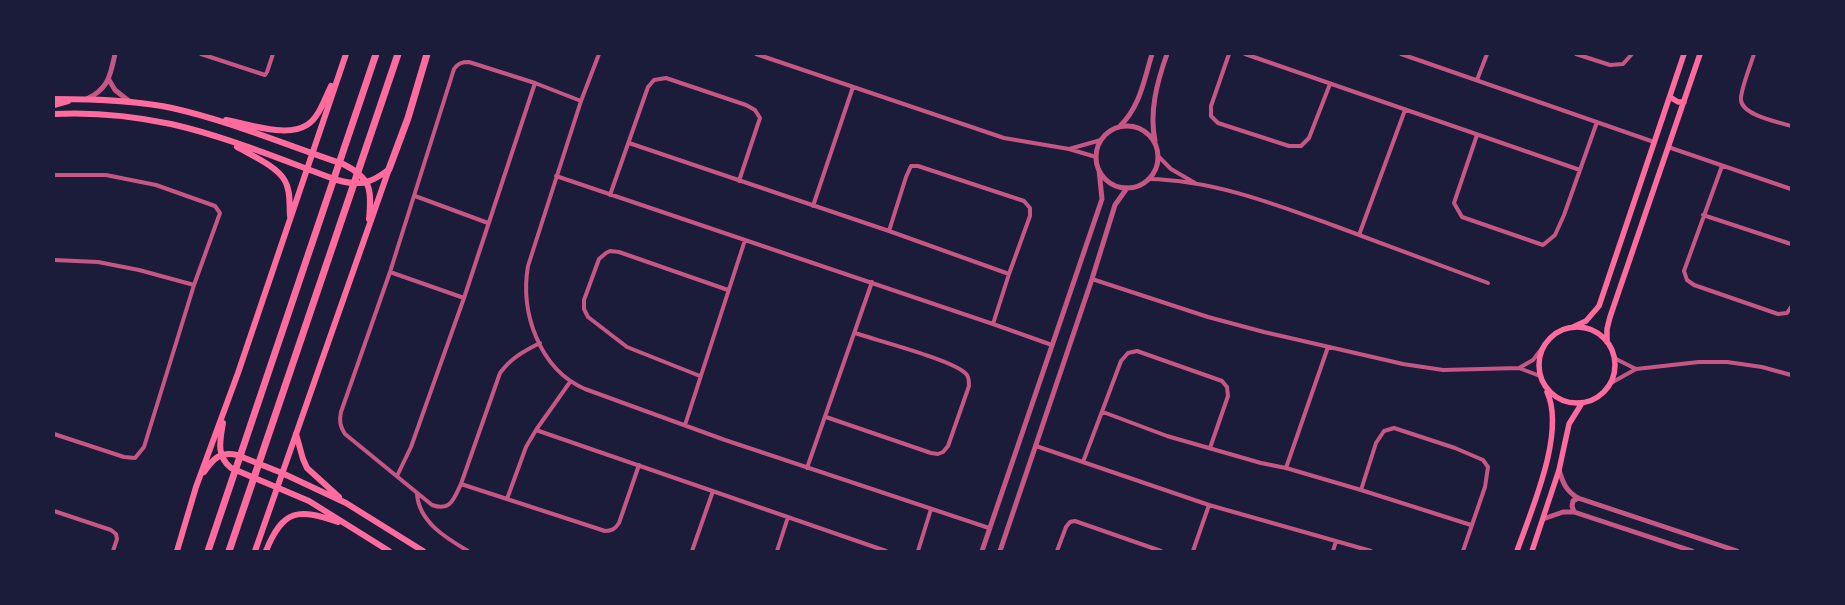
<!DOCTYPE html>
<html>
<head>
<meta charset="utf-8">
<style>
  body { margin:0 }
  #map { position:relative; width:1845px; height:605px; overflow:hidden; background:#1b1b3a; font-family:Roboto,sans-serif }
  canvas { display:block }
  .frame { position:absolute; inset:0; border:55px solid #1b1b3a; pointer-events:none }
</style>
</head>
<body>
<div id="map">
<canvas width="1845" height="605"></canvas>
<div class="frame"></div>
</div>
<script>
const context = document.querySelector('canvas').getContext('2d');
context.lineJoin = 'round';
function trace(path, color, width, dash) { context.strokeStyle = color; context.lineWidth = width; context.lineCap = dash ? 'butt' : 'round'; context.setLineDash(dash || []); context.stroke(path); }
const minor = new Path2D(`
  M201,54l64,21 2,-3 6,-18
  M599,54l-18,47 -53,165c-8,46 11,103 57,123l140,51 264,88
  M756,54l248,84 65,11 27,8
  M1229,54l-18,52v10l7,7 71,23h12l8,-8 21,-54
  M1245,54l335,116
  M1401,54l253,88
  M1576,54l34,11 13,-1 9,-10
  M1754,54c-3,10 -14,37 -13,46 1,15 37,22 50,26
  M1477,80l10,-26
  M1477,135l-23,68 8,14 81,28 12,-10 9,-20 33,-93
  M629,143l260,88 120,43
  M1668,147l123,42
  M1069,149l32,-9
  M1158,156l13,13 24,14
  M1722,166l-38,105 3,9 7,5 84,29 9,-1 4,-6
  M54,175h52l50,10 59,21 5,7 -26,72 -50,162 -9,11 -11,-1 -70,-23
  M556,176l437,148 59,21
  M1148,179c65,1 127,25 187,47 51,19 102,38 153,57
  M610,195l38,-108 6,-7 12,-2 80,27 9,5 5,8 -21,63
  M415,196l73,27
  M813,206l40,-119
  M1703,215l88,29
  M889,231l17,-54 5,-11h7l106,35 6,7v8l-21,58 -16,50
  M1359,235l46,-125
  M54,260l44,2 41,8 55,15
  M390,272l74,26
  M1092,279l116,38 56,15 139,32 40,6 76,-2 21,8
  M540,343c-16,8 -29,15 -40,30l-39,111c-7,14 -10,28 -29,21l-87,-71c-5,-8 -6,-13 -4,-22l49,-140 64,-203c4,-6 8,-7 15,-7l66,21 46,18
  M1614,358l22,11
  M1519,368l14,-8 10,-13
  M700,376l-73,-29 -39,-30 -4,-8v-9l15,-41 7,-6 4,-2 9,1 109,38
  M1611,383l25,-14 63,-7h28l35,5 29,8
  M1103,412l64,24 94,27 25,5 75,22 110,35
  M826,417l105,36 7,1 5,-2 5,-6 21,-60c0,-4 0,-8 -2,-11 -9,-14 -92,-35 -112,-42
  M685,425l60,-185
  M536,430l350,121
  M1036,446l173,59 162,46
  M1083,462l38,-101 7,-8 9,-2 85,30 5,6 1,9 -18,52
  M807,468l65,-186
  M1286,468l42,-121
  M397,476l14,-29 53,-149 71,-215
  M461,484l144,47c7,0 10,-2 14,-8l20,-58
  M1361,490l15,-47 8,-12 10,-3 61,20 28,12 5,7 -3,20 -22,64
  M417,494c2,28 29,44 51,57
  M507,499l19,-52 10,-17 34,-48
  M54,511l57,19 5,4 1,5 -4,12
  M692,551l21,-60
  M777,551l11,-34
  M918,551l13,-42
  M1057,551l9,-24 4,-5 5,-1 86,30
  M1193,551l16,-46
  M1333,551l3,-10`);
const tertiary = new Path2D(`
  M109,80l6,10 14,11
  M87,99c22,-11 23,-23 28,-45
  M1120,126c20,-19 24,-46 32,-72
  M1096 157a31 31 0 1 1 62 0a31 31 0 1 1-62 0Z
  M1155,141c-6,-29 2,-59 12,-87
  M1559,470c4,13 7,21 19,28l159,53
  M1574,512l-2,-6 1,-5 5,-3
  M1543,519l20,-7h11l118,39
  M982,551l120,-352 -3,-29
  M1000,551l92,-272 23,-74 12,-17`);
const secondary = new Path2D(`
  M1670,97l8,5h6
  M1573,327l13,-6 13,-15 85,-252
  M1539 365a38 38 0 1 1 76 0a38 38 0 1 1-76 0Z
  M1607,342v-13l3,-12 90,-263
  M1517,551c14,-40 49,-119 30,-159
  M1532,551l27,-81 10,-46 13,-21`);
const primary = new Path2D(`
  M54,99c39,0 79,1 118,9 58,13 114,37 171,56 28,14 29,25 26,55
  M54,105l14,-4
  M54,114c38,-2 79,2 117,10 57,13 111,36 166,56 22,6 33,4 51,-10
  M226,120c22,4 60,18 81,5 12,-7 18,-27 24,-39
  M237,147c14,8 41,20 48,34 6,10 4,23 5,35
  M223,423c-3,18 -7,33 8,45l78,33 80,50
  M296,434l7,25 4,9 32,29
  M204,472c9,-13 16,-21 33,-17l45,18 64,30 77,48
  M177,551l19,-64 42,-114 108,-319
  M255,551l134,-382
  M266,551c17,-42 32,-43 72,-29`);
const motorway = new Path2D(`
  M389,169l19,-51 19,-64
  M208,551l168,-497
  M229,551l169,-497`);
trace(minor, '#c65784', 4);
trace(tertiary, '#c65784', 5);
trace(secondary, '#ff6b9d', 5.5);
trace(primary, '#ff6b9d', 6);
trace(motorway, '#ff6b9d', 7);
</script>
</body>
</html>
